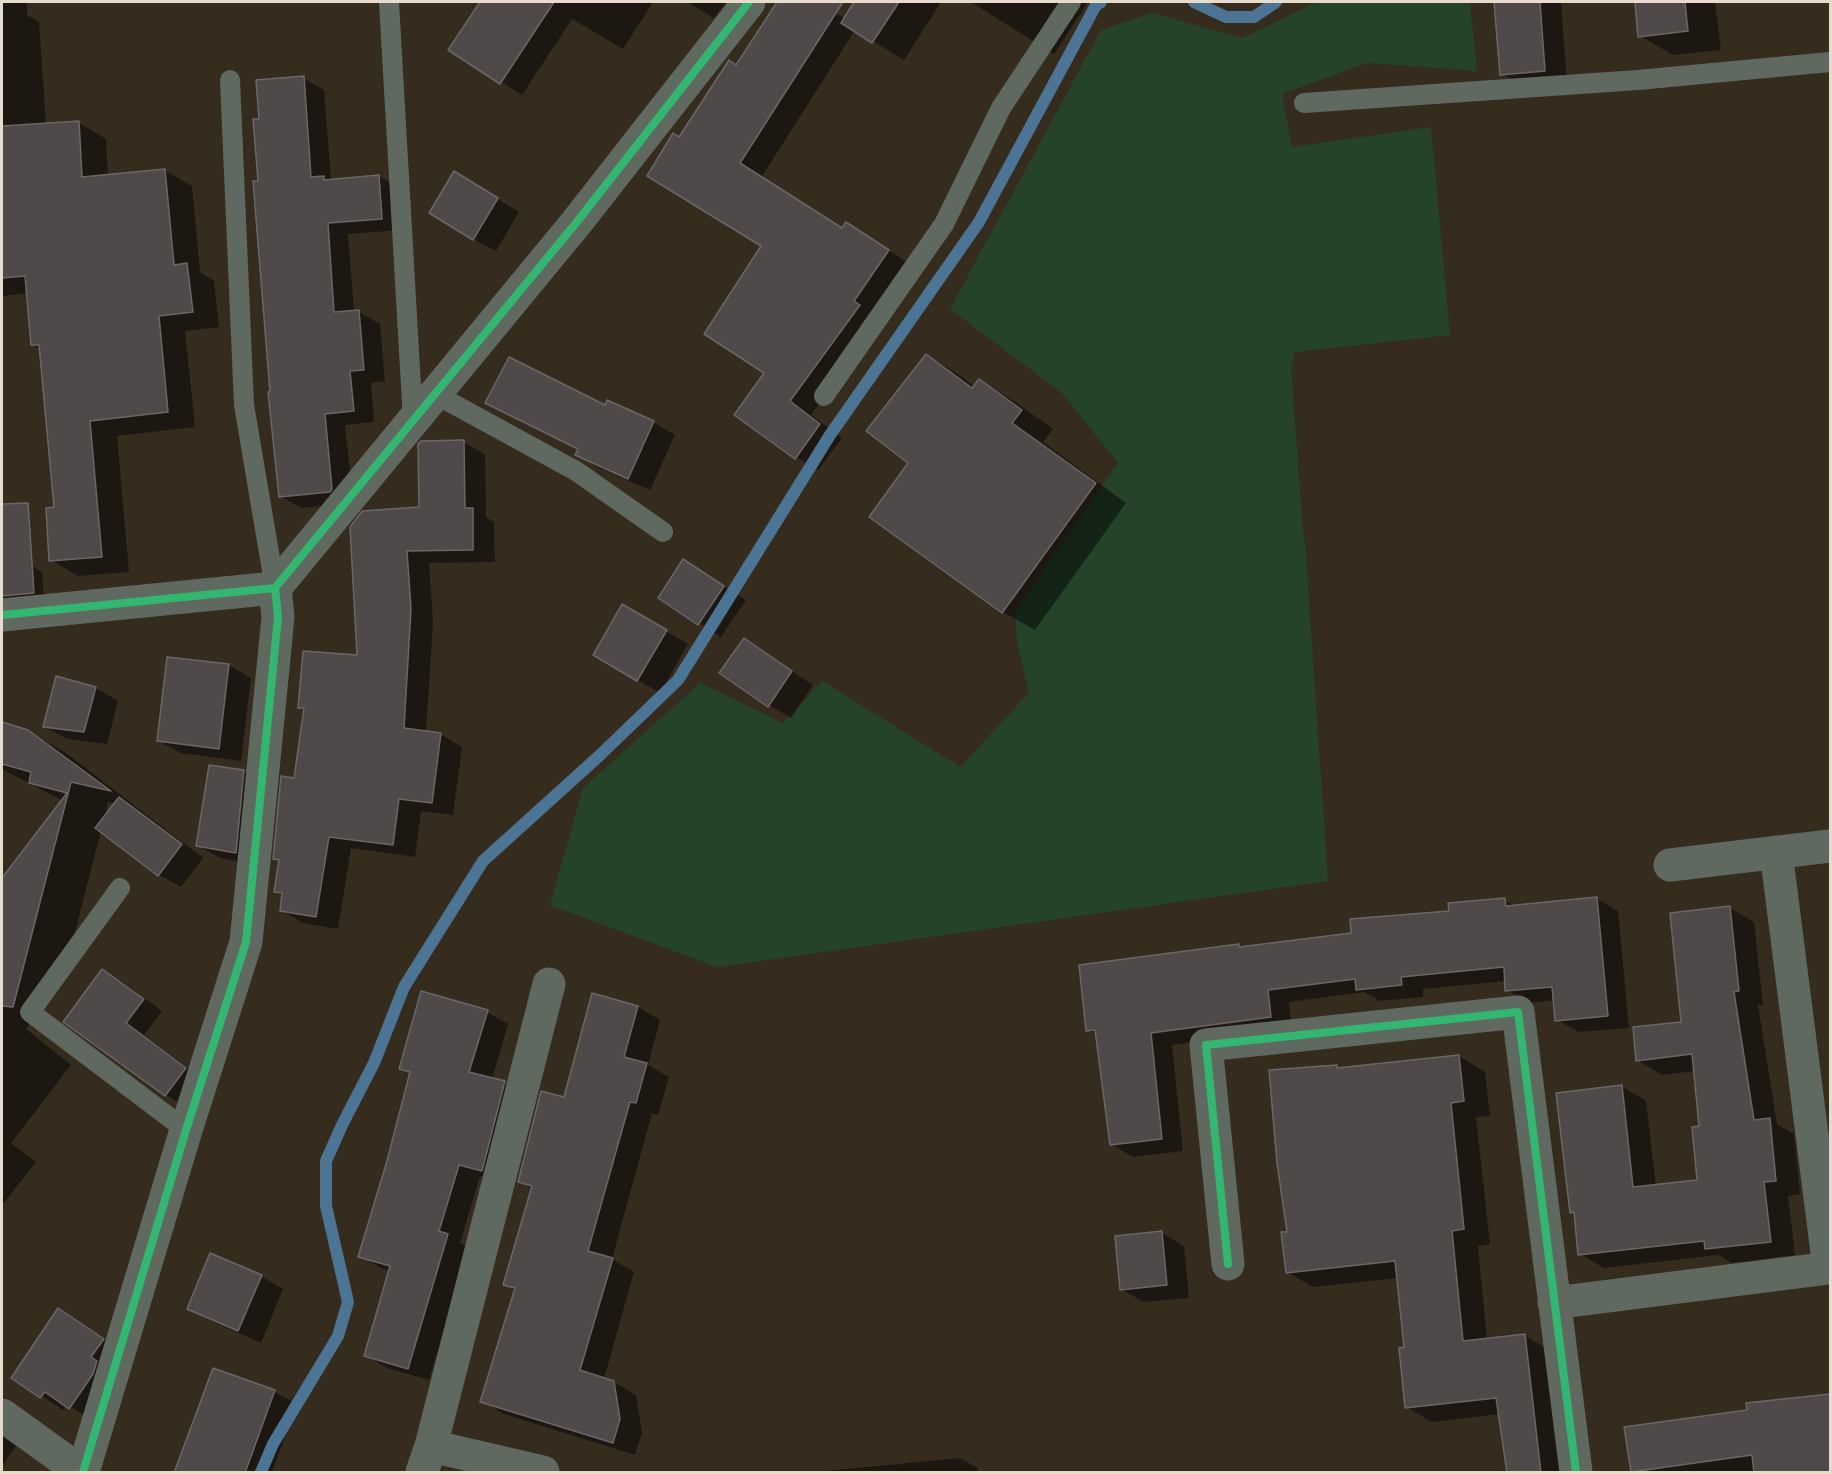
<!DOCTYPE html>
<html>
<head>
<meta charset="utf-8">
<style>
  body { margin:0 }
  #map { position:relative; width:1832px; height:1474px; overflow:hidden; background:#362c1e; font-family:Roboto,sans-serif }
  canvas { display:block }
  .frame { position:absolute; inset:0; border:3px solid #e7dbcc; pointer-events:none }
</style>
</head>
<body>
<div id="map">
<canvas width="1832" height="1474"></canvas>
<div class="frame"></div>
</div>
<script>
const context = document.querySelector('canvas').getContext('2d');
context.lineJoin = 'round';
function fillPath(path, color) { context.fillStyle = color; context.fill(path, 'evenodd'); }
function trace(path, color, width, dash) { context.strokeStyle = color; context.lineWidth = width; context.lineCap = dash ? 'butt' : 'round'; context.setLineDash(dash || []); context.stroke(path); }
const green = new Path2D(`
  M1317,2h153l7,69 -110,-8 -85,31 10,53 139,-20 19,208 -155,17 -4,15 12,164 2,12 23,338 -611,86 -167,-62 33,-117 117,-105 83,40 39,-42 138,86 69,-74 -12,-50 -2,-31 103,-149 -57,-71 -111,-83 151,-279 51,-17 90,25z`);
const shadow = new Path2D(`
  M2,2h25v13l12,7 7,103 33,-2 27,16 2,37 56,-6 28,16 8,86 14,9 5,46 -34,4 10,96 -78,9 12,136 -51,4 -27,-16 4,-52 -14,-158 -9,-6 -4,-51 -26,3z
  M482,2h171l-30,47 -51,-30 -50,76 -72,-45z
  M687,2h39l-12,16z
  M779,2h40l26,17 11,-17h85l-37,58 -49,-30 -94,148 82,52 4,-6 63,40 -29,55 -70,96 31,23 -24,32 -22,-13 -30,-84 -3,-127 -83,-107 57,-72z
  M971,2h117l-34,52z
  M1496,2h65l6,81 -43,4 -22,-13z
  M1636,2h88h-9l6,48 -48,5 -33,-19z
  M303,78l21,12 7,90 48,-4 20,12 4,42 -55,4 6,78h5l21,12 5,57 -14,2 3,39 -29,3 8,76 -2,2 -50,5 -21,-12 -21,-314 2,-62z
  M477,186l42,26 -23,39 -23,-12z
  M926,355l32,19 17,13 4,-6 32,18 42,30 -10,13 83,61 -91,127 -32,-18 -132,-96 39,-53z
  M487,402l119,5 47,15 22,13 -25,55 -51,-22 -22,-13 2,-5z
  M463,442l22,12 1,63 8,5 1,40 -66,1 4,59 -7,110 14,2 22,13 -9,68 -32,-4 -6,46 -64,-9 -13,81 -35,-6 -22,-13 2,-14 -7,-4 4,-31 -5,-3 20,-78 10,-70 -5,-3 59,-50 61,-148z
  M684,561l62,39 -25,37 -61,-39z
  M32,566l10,6 2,27 -42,8v-39z
  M623,606l65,38 -28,49 -65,-39z
  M744,640l69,45 -22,33 -22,-13z
  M229,665l22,13 -10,83 -60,-8 -23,-12z
  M96,688l22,13 -11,43 -40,-5 -22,-12z
  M2,724l26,7 38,22 137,105 -22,29 -22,-12 -58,-44 -39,151 -36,47 45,36 -60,78 25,19 -34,43v-325l61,-79 -61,-32zM108,802l7,2 -11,15z
  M244,772l22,13 -8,80 -38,-7 -23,-13z
  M1596,898l22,13 11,117 -50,4 -22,-12 -2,-20 -26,3 -22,-13 -1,-9 -83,8v8l-43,4 -16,-9 -75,10 3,27 -120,16 11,106 -50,6 -22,-13 -13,-109 -10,-5 150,-84 4,2 111,-14 152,-34 11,7z
  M1730,908l24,14 9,83h-5l19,119 17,10 6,60 -12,2 7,59 -64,8 -12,-8 -115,13 -24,-14 -5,-40 -3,-2 49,-126 25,15 10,86 43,-5 2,-54 -6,-57 -33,4 -25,-15 46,-37z
  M102,971l19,10 41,30 -18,24 60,45 -19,26 -19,-11 -101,-73z
  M594,995l44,12 22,13 -12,45 21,12 -11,38 -6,-2 -40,146 22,13 -30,107 10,3 22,13 6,38 -7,22 -131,-41 -22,-13 34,-111 -11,-6 28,-95 -14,-8 46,-83z
  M487,1012l21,12 -16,55 12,4 21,12 -22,87 -23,-6 -20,67 9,4 -40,133 -42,-12 -21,-12 24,-85 -9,-3 -21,-12 28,-95 23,-87 -10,-6z
  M1459,1056l26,16 5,44 -14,1 14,127 -12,2 9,94 38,-4 26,15 21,121h-85l21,-2 -8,-56 -68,8 -26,-15v-58l-8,-71 -85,9 -26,-15 1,-39 49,-166 4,2z
  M1162,1233l22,13 5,52 -45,4 -23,-13z
  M261,1276l22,13 -22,54 -50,-22 -22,-12z
  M59,1310l66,43 -32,67 -26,-15 -4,5 -50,-33z
  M214,1370l61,22 22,12 -25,68h-96z
  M1830,1396v76h-198l-6,-44 123,-16 -1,-7z
  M2,1436l14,10 -14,20z
  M960,1458l18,10v4h-163z`);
const stream = new Path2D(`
  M1194,2l32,15h28l22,-15
  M261,1472l12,-28 65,-108 10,-34 -22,-96v-45l17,-38 31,-60 30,-76 79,-126 116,-105 79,-76 152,-245 149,-213 117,-217 5,-3`);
const building = new Path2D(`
  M480,2h74l-54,82 -52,-34z
  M777,2h66l-103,161 102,65 4,-6 43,28 -35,51 6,4 -70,96 30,23 -25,35 -61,-44 30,-42 -60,-39 57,-88 -114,-70 26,-43 6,4 50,-77 7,5z
  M854,2h45l-27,41 -31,-20z
  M1494,2h46l5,69 -45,4z
  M1635,2h50l3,29 -50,6z
  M304,76l7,101 13,-1v4l55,-5 3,44 -54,4 6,89 25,-2 5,60 -14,1 4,40 -29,3 7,75 -2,3 -51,5 -11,-105h2l-17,-211h5l-5,-62h6l-3,-39z
  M79,121l3,56 83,-8 9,96 13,-2 6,49 -34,4 9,96 -78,9 12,136 -53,4 -3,-53 8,-1 -15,-162h-8l-6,-69 -23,2v-152z
  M454,171l44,27 -25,42 -44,-27z
  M926,354l46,34 7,-9 43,31 -10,13 84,60 -94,130 -133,-96 39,-54 -42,-32z
  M509,357l96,48 2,-5 47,21 -26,58 -53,-24 3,-6 -93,-46z
  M464,440l1,68h8v42l-66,1 4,58 -7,119 37,5 -9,70 -33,-4 -6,46 -64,-8 -13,80 -36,-6 2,-18 -8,-1 5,-32 -6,-1 8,-83 13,2 10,-70h-6l5,-57 54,4 -7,-128 12,-16 57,-4 -1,-63 3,-3z
  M28,503l6,90 -32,3v-92z
  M683,559l41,27 -26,39 -40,-27z
  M622,604l45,26 -30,51 -44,-26z
  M744,638l48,33 -24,36 -49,-34z
  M167,657l62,7 -10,85 -62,-8z
  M56,676l40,11 -12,45 -41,-5z
  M2,722l26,8 83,61 -40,-9 -58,225 -11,-1v-128l65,-85 -38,-10 2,-11 -29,-8z
  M209,765l35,5 -8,83 -40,-7z
  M119,797l63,47 -24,32 -63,-48z
  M1597,897l11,119 -53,5 -3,-34 -47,4 -1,-24 -103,10 1,8 -46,5 -1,-11 -87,11 3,27 -120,16 11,106 -52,6 -15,-115 -9,1 -7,-66 160,-21v3l112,-14 -1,-14 99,-8 -1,-8 57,-5 1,8z
  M1730,906l9,85 -5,1 20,128 16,-2 6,63 -12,1 7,60 -66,7 -1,-8 -126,14 -4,-43 -4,1 -14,-120 66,-8 11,102 64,-7 -5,-53 7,-1 -7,-72 -56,7 -3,-34 48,-5 -11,-109z
  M102,969l42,30 -18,24 60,45 -21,28 -102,-74z
  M421,991l67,19 -19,62 36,9 -23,90 -23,-6 -20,66 9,3 -40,135 -44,-13 26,-90 -32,-9 29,-96 23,-89 -11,-3z
  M592,993l46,13 -14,51 23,6 -11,40 -6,-1 -42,149 25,7 -33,112 34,11 6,38 -7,24 -133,-41 35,-114 -12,-3 29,-99 -14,-4 23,-91 23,6z
  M1459,1055l5,46 -13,2 13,126 -12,2 11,110 62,-7 16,139h-34l-11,-75 -91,10 -6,-60 5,-1 -9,-86 -109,12 -5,-41h6l-10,-69 -8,-93 68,-5v3z
  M1162,1231l5,54 -47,5 -5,-54z
  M210,1253l52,22 -24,56 -51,-22z
  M58,1308l46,31 -13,18 6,4 -4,13 -24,35 -24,-17 -5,6 -29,-20z
  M213,1368l62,22 -30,83h-71z
  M1830,1394v79h-76l-2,-18 -121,17 -7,-45 123,-17 -1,-7z`);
const lane = new Path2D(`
  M389,2l24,419
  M230,80l14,325 31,183
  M1304,103l334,-23 192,-18
  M435,394l141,77 87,61
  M824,396l120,-172 57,-116 70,-106
  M120,888l-90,124 156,118`);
const street = new Path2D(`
  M2,615l273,-27 301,-365 173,-221
  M1670,865l160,-19
  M1228,1264l-22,-219 312,-33 58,460
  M1554,1303l275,-35 -53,-416
  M2,1415l79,57
  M431,1446l112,26
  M83,1472l103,-342 60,-188 32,-325 -3,-29
  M422,1472l9,-26 118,-462`);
const cycleway = new Path2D(`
  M2,615l273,-27 301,-365 173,-221
  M1228,1264l-22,-219 312,-33 58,460
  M83,1472l103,-342 60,-188 32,-325 -3,-29`);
fillPath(green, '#244329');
fillPath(shadow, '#0007');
trace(stream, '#4c7494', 12);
fillPath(building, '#504949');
trace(building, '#6c6666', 1.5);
trace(lane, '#5f695f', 20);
trace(street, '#5f695f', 33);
trace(cycleway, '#33b770', 8);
</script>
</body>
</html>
